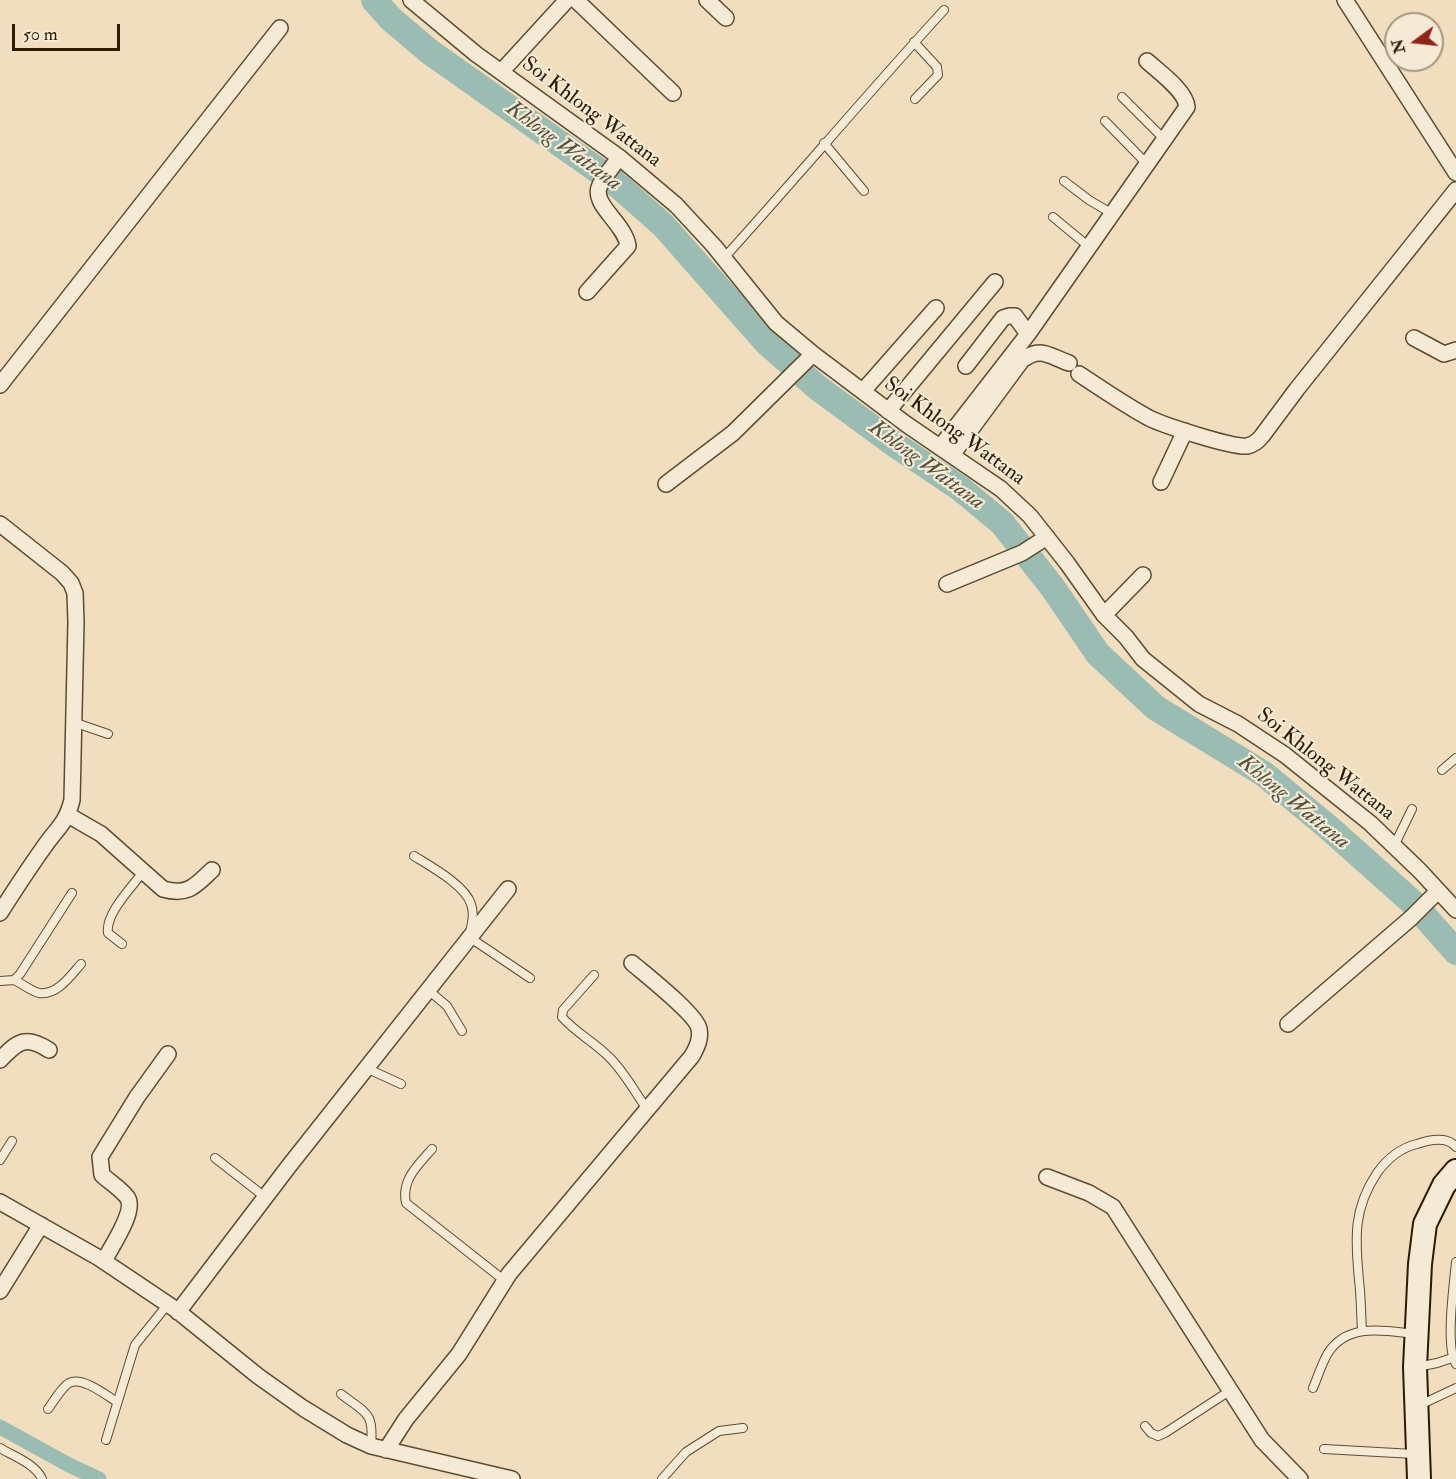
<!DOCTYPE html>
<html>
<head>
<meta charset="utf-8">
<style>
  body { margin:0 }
  #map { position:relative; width:1456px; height:1479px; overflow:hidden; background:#f0debf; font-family:"IM FELL Double Pica",serif }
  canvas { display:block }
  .north { position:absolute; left:1384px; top:12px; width:60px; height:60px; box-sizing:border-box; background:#f5ead5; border:2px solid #a59780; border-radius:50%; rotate:255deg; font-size:16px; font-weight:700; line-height:24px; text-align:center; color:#2d1b01 }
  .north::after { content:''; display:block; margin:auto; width:21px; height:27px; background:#8f2418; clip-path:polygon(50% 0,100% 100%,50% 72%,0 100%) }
  .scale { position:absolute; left:12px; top:24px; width:108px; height:27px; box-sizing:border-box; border:3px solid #2d1b01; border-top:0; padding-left:8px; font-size:18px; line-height:21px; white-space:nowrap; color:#2d1b01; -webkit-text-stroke:4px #f5ead5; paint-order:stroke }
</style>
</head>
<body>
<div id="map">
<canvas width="1456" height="1479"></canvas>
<div class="north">N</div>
<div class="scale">50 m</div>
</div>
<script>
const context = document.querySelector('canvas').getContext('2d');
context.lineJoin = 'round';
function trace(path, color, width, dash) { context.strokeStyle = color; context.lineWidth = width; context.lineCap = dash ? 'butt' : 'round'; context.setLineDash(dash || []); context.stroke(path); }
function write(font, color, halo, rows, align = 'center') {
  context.font = font + ' "IM FELL Double Pica",serif'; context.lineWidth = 4.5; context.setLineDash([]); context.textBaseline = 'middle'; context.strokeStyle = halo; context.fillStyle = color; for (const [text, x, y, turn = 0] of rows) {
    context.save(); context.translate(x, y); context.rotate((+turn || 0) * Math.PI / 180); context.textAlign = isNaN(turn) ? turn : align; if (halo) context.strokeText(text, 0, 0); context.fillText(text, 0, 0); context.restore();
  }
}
const canal = new Path2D(`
  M0,1427l69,38 30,14`);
const river = new Path2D(`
  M374,0l17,19 39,33 183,129 50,44 103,117 52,46 79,58 64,43 41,34 51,65 45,66 58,54 108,66 65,54 83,74 44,50`);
const service = new Path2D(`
  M914,42l23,25 1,8 -23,24
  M1122,97l43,43
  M1105,121l42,43
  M824,143l40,48
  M1064,181l25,19 22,13
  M1053,217l35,29
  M724,258c74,-82 145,-166 220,-248
  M73,722l35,12
  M1442,770l14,-12
  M1394,846l18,-37
  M414,856c16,10 51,29 57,48 4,11 0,23 -2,33l61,41
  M122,944l-14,-11c-3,-19 24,-46 35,-61
  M594,975l-31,35 -1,7c13,15 32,25 46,39 16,15 26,35 39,53
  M14,980c7,3 17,11 25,13 18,3 32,-18 42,-29
  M0,981l14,-1 6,-6 52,-81
  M427,989l20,17 15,25
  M366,1068l35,16
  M432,1149c-14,16 -31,31 -26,54l99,78
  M215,1158l50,39
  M0,1160l12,-19
  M1456,1262c-2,22 -11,85 0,102
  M1362,1331c-1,-17 -1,-35 -3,-51 -4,-42 -6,-71 18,-107 10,-14 23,-25 40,-29 12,-4 30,-8 39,3
  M1417,1367l20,-4 18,-6
  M1313,1388c5,-12 9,-25 15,-35 20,-31 57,-22 88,-19
  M341,1394c26,20 33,18 30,52
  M1420,1405l36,-17
  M48,1409c6,-8 13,-21 21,-26 13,-7 37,12 48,19
  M1145,1426l6,7 7,3 7,-3 66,-43
  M106,1440l29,-95 33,-41
  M0,1448c13,8 36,16 42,31
  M1324,1449l90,5
  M662,1479l24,-27 33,-21 24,-3`);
const minor = new Path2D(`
  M411,0l65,54 143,103 57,48 38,41 62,77 37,31 93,70 95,65 29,27 37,47 37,52 22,22 17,22 56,45 39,20 47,31 85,68 50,48 36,39
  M576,0l97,93
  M707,0l19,18
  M1345,0l111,173
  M501,72l66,-72
  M587,292l41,-46c-3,-23 -38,-42 -28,-61 5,-10 13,-18 19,-28
  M1414,338l30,16 12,-4
  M966,366l37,-48 6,-2h6l13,18
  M1079,374c23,15 46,31 70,44 14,7 84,30 98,28 6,-1 11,-5 15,-10l35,-47 159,-199
  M0,385l280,-357
  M863,391l73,-83
  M888,411l107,-129
  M941,446l87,-112 159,-227c-1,-16 -28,-35 -40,-46
  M952,455l70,-95c19,-14 27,-4 47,3
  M1161,482l24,-51
  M666,484l67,-51 80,-79
  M0,524l62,49 9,10 4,10 1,29 -4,178c-6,24 -15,28 -28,47 -15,21 -30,44 -44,66
  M947,584l75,-31 25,-16
  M1104,615l39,-40
  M68,815l33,19 62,55c25,7 32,-3 49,-19
  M1288,1024l123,-106 27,-27
  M0,1060c18,-19 26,-25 49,-10
  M1047,1177l42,16 24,14 149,233 38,39
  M0,1202l99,56 76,51 83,67 45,32 44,27 24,11 141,33
  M104,1261c7,-14 33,-51 23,-64 -6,-8 -17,-15 -25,-22l-2,-18 37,-60 31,-43
  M0,1291l41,-66
  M178,1312l111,-146 219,-277
  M386,1450l20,-31 53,-65 50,-80 183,-218c5,-9 9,-17 7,-27 -2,-14 -53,-54 -67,-66`);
const secondary = new Path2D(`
  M1419,1479l-4,-112 5,-103 5,-40 19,-39 12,-14`);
const streetNames = [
  ["Soi Khlong Wattana",591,113,37],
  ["Soi Khlong Wattana",954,432,36],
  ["Soi Khlong Wattana",1325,765,38]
];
const waterNames = [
  ["Khlong Wattana",563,147,36],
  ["Khlong Wattana",926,466,36],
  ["Khlong Wattana",1293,803,39]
];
trace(canal, '#9abcb2', 15);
trace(river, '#9abcb2', 26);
trace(service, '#5e4c30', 10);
trace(minor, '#5e4c30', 18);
trace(secondary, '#2d1b01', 26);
trace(service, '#f5ead5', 8);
trace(minor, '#f5ead5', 15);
trace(secondary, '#f5ead5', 22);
write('21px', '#2d1b01', '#f5ead5', streetNames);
write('italic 22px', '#53533f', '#f5ead5', waterNames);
</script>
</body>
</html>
